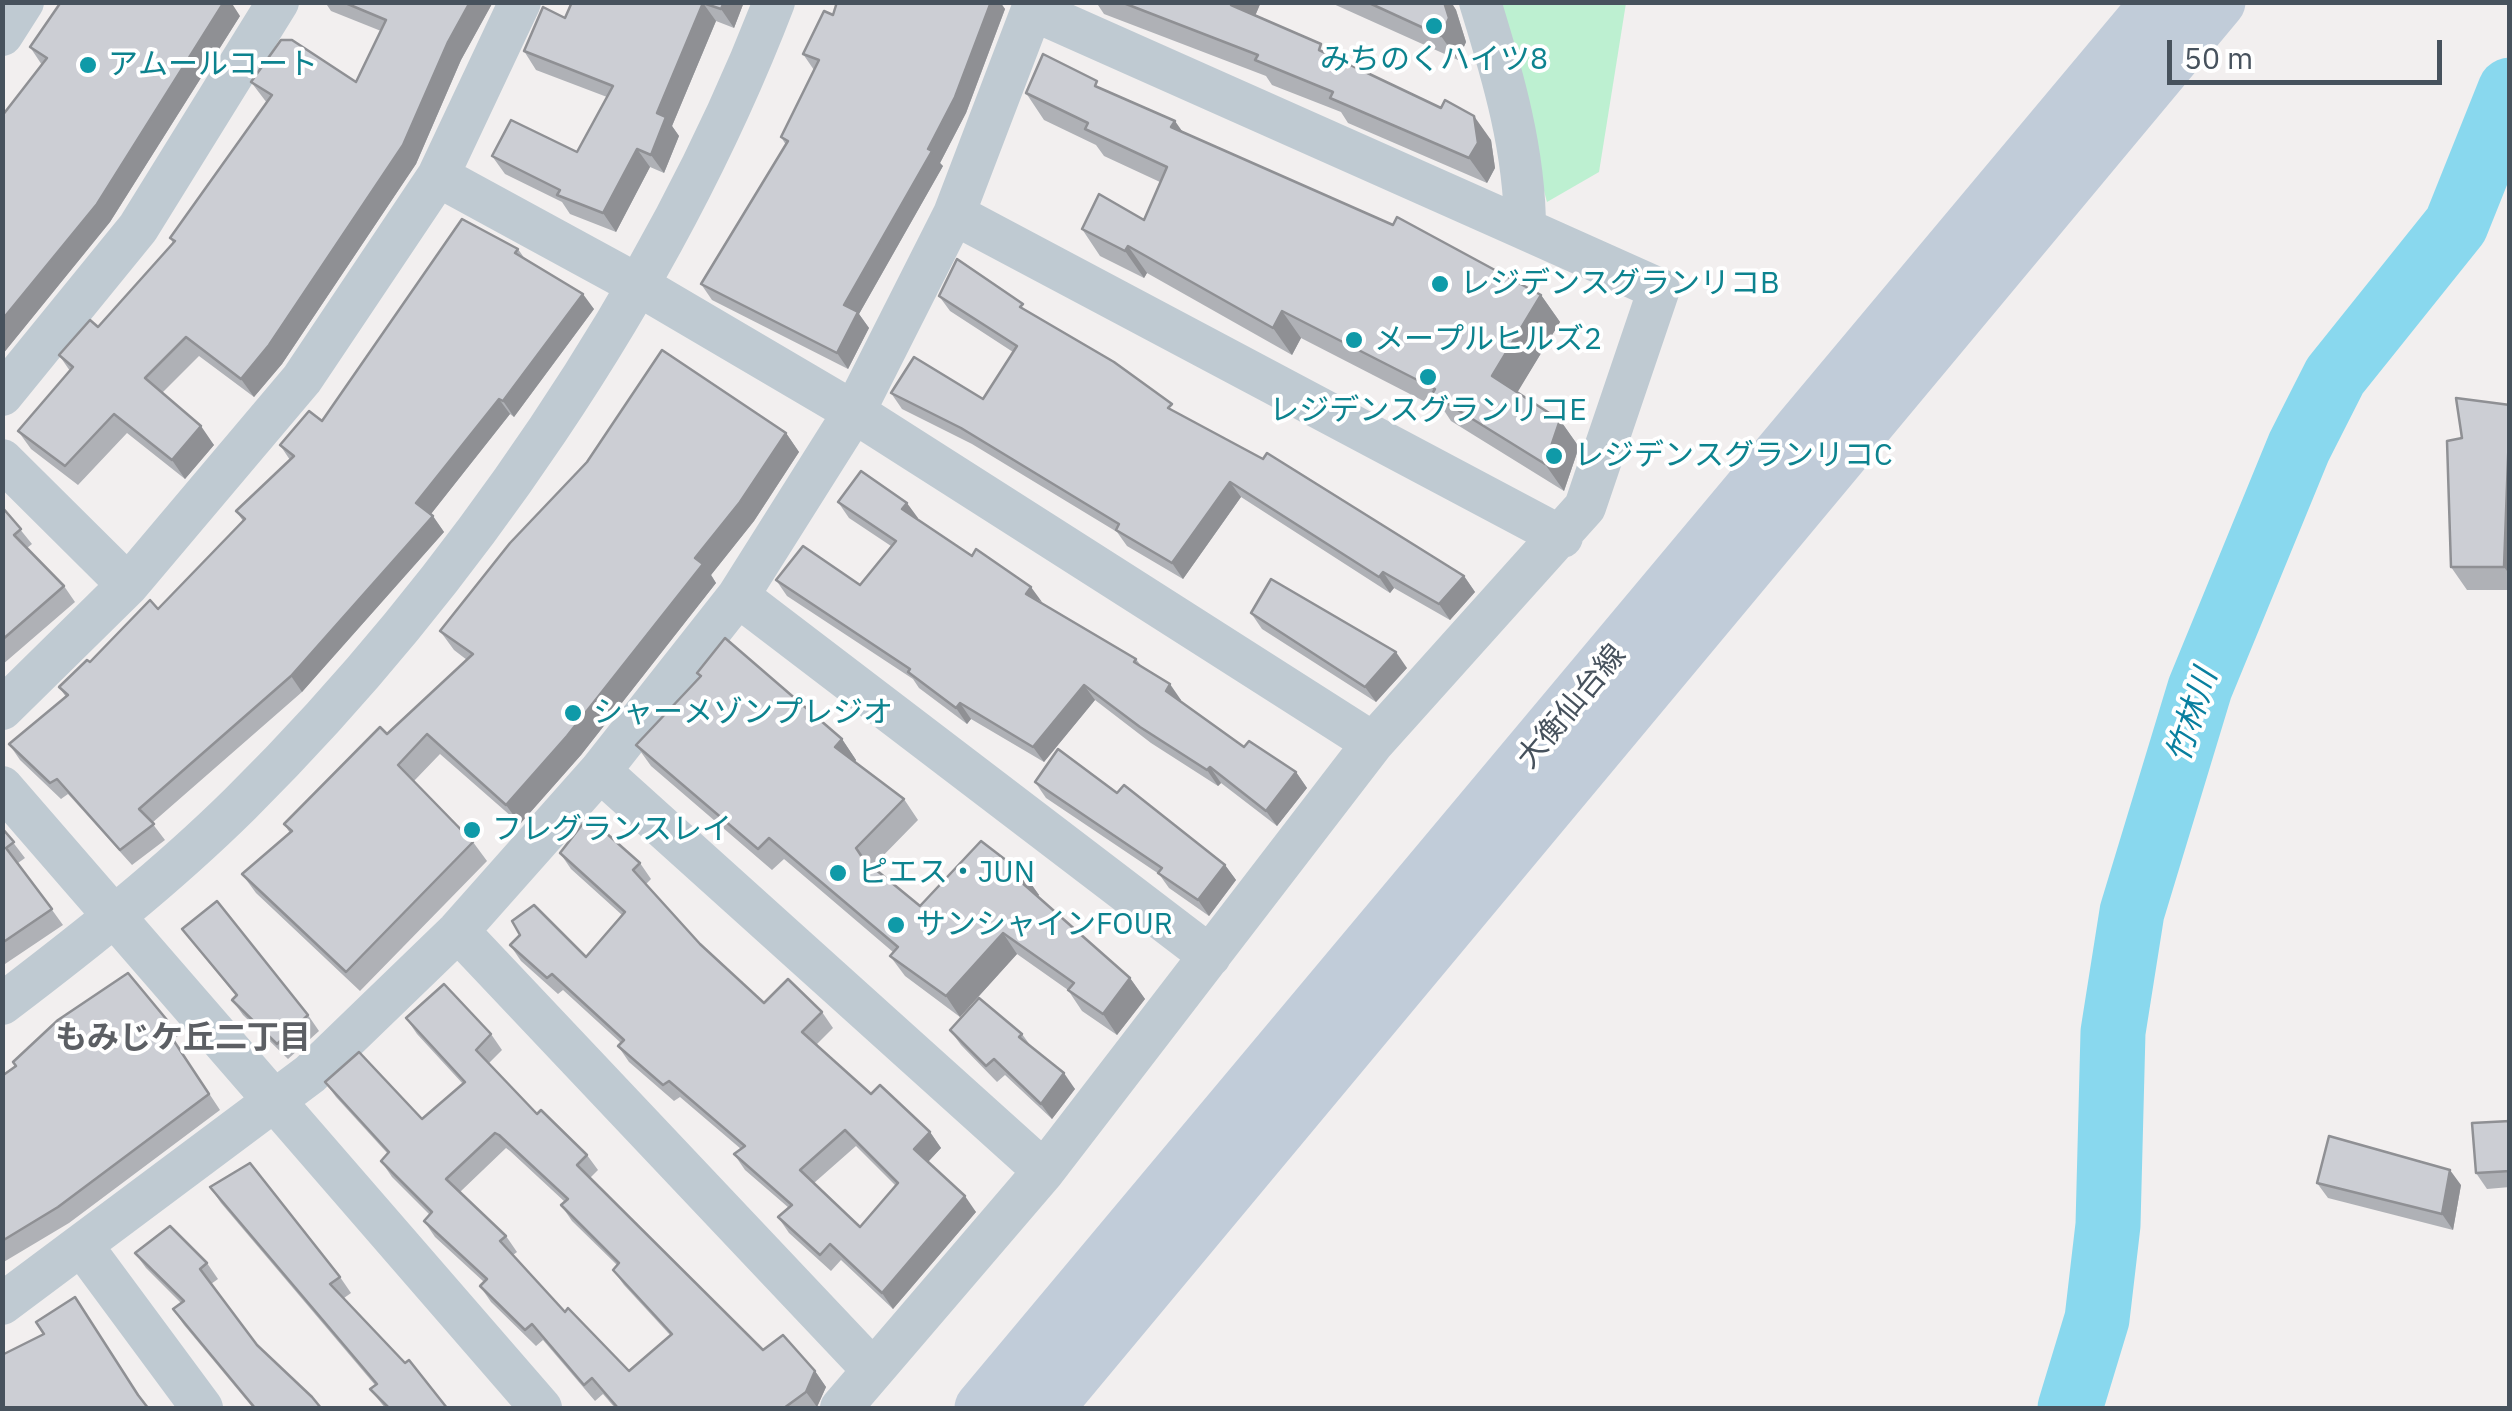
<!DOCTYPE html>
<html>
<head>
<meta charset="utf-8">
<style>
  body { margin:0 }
  #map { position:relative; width:2512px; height:1411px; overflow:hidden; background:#f2efef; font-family:"IBM Plex Sans",sans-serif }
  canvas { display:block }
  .frame { position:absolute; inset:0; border:5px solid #47525d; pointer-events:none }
  .scale { position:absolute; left:2167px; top:40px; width:275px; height:45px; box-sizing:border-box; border:5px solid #47525d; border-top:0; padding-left:12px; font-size:30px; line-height:35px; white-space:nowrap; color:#47525d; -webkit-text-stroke:8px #fff; paint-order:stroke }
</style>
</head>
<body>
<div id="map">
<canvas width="2512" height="1411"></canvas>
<div class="frame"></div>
<div class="scale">50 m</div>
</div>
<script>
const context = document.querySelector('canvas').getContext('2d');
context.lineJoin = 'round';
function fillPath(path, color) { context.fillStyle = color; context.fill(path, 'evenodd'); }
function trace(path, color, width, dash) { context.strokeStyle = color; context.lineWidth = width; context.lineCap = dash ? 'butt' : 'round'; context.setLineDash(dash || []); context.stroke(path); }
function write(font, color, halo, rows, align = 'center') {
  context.font = font + ' "IBM Plex Sans","Noto Sans JP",sans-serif'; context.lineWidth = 8; context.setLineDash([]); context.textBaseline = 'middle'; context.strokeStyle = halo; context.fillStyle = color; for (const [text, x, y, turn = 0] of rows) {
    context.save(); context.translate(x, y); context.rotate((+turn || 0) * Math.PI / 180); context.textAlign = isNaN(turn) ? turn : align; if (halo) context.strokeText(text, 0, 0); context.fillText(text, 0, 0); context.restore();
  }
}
const green = new Path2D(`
  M1493,3h133l-27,169 -52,30z`);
const river = new Path2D(`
  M2070,1408l27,-89 11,-94 5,-193 19,-120 68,-224 99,-241 36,-71 121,-151 54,-135`);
const minor = new Path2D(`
  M1033,10l492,219
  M2,35l21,-33
  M438,176l200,109 216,127 519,331
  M954,214l608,323
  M2,395l136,-167 140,-226
  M2,460l126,125
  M738,596l472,360
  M2,709l126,-124 174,-206 136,-203 82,-174
  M600,771l444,400
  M2,787l539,621
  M458,931l415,439
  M2,1004c83,-63 164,-127 238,-200 220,-218 423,-513 534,-802
  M83,1247l119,161
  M2,1304l308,-230 148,-143 142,-160 138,-175 116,-184 100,-198 81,-212
  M841,1408l203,-237 329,-428 212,-236 74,-218 -134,-60c0,-78 -22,-153 -45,-227`);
const secondary = new Path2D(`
  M982,1408l1177,-1406
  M1046,1408l1172,-1406`);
const wall = new Path2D(`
  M325,2h168l-32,58 -45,104 -134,200 -28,33 -55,-41 -37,37 52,52 -29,34 -58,-46 -49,52 -47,-36 -13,-18 52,-60 -11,-16 39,-28 75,-84 -3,-5 97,-135 -16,-21h105l25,-51 -50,-20z
  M572,2h172l-10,26 -18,-7 -44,105 7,10 -15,37 -14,-6 -34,65 -46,-18 -8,-12 -57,-28 -13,-18 85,-4 30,-55 -71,-27 -12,-19 41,-33z
  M837,2h163l5,7 -39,104 -26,50 3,3 -84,148 10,14 -21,41 -136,-69 -11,-16 85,-139 -5,-8 33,-67 -11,-16 30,-39z
  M1096,2h165l-6,14 236,124 4,28 -8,15 -139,-60 -7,-11 -69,-27 -6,-9 -162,-62z
  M1329,2h122l5,8 10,32 -8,18z
  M240,16l-130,206 -108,133v-239l40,-51 -12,-18z
  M1103,89l80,44 358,162 19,27 -43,70 43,28 19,27 -15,44 -113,-70 -6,-9 -144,-74 -9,17 -145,-82 -3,5 -44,-22 -18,-27 62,-9 16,-38 -56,-26 -8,-11 -52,-25 -18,-27z
  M518,249l7,10 69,50 -80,108 -4,-3 -79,100 13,18 -142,160 -150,131 13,17 -33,25 -64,-71 -7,5 -41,-39 -11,-16 57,-47 -7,-10 99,-78 85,-88 -7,-10 54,-51 -10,-15 42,-24z
  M939,296l89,16 150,102 286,162 11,16 -25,28 -56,-32 -4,5 -149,-96 -58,82 -56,-33 -10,-14 -145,-88 -70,-35 -11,-16 92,6 30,-47 -63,-41z
  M2510,405v185h-43l-16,-23 11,-129z
  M786,433l13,19 -45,69 -43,54 5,8 -135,172 -61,69 -80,-70 -26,27 59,61 14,19 -127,130 -104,-98 -14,-19 48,-41 -6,-9 103,-90 80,-74 -13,-10 -14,-19z
  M838,502l80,16 -1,1 125,84 94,56 6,8 39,33 -1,2 64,45 52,25 11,16 -30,38 -56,-43 -3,3 -67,-43 -56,-43 -51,62 -73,-43 -4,5 -48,-36 -6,-9 -126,-83 -11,-16 84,5 31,-39 -42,-28z
  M2,507l30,37 -5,4 37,38 11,16 -73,63z
  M1251,613l156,55 -31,34 -114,-73z
  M697,673l145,66 14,21 -1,2 49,37 14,21 -46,47 48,39 104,-32 15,21 -2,1 93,82 15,21 -28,36 -35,-24 -14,-21 -51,-36 -57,63 -55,-41 -15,-20 3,-4 -109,-93 -12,11 -121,-104 -15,-21 64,-68z
  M1035,782l82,11 108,72 11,15 -27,36 -40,-28 -10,-14 -113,-76z
  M2,828l23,30 -7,5 45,62 -61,41z
  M560,853l80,10 11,16 -5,5 54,60 64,59 58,9 11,16 -17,17 55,49 59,38 11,16 -13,14 48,50 -83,97 -52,-49 -10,11 -42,-38 -11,-16 11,-9 -44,-38 -11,-16 7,-5 -61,-52 -6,4 -45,-39 -11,-16 3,-3 -58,-53 -5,4 -37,-33 -11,-16 76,12 36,-42 -51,-46zM856,1146l40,40 -36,41 -46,-44z
  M182,929l126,86 11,16 -31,28 -45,-44 -11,-15 4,-4z
  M406,1018l85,16 11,16 -13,13 48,51 50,41 11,15 -8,8 173,172 52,21 11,16 -9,20 -202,1 -12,-14 -8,7 -52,-61 -7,6 -45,-44 -11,-16 4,-4 -49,-45 -11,-16 6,-6 -38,-38 -11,-16 7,-7 -52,-57 -11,-15 97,37 41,-35 -46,-50zM506,1148l4,3 55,51 -4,3 11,16 45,44 -4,5 11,15 46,50 -41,36 -64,-59 -52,-57 4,-3 -11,-16 -46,-44z
  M167,1020l11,16 -5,3 47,71 -151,113 -67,40v-186z
  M950,1030l72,4 8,11 45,44 -23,30 -47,-44 -8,7 -36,-37z
  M2510,1121v66l-23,2 -11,-16z
  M2317,1183l144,2 -8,45 -125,-32z
  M210,1187l130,90 11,16 -7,5 103,110h-62l-15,-19 5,-4 -154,-182z
  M135,1253l72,10 11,16 -7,5 46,61 64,63h-68l-69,-83 -11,-16 8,-6 -35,-35z`);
const shadedWall = new Path2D(`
  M224,2h7l9,14 -130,206 -108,133v-35z
  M470,2h23l-32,58 -45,104 -134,200 -28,33 -13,-18 207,-337z
  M724,2h20l-10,26 -13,-19z
  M991,2h9l5,7 -39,104 -26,50 3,3 -84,148 10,14 -21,41 -11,-16 7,-48 84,-156z
  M1233,2h28l-12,28 -18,-25z
  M1444,2h7l5,8 10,32 -8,18 -17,-24z
  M703,3l13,18 -44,105 7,10 -15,37 -13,-18 6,-42z
  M1474,116l17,24 4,28 -8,15 -18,-25z
  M1175,121l19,27 -23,-21z
  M637,149l13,18 -34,65 -13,-19z
  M1128,246l19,27 -3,5 -19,-27z
  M583,294l11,15 -80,108 -11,-16z
  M1541,295l19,27 -49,81 -19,-27z
  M1282,311l19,27 -9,17 -19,-27z
  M499,399l11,15 -83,105 -11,-16z
  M1560,420l19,27 -15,44 -19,-27z
  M2510,421v154l-6,-8z
  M201,426l13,19 -29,34 -13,-19z
  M786,433l13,19 -45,69 -43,54 5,8 -135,172 -61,69 -14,-19 189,-247z
  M1230,482l11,15 -58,82 -11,-16z
  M907,503l11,15 -5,7 -11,-16z
  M433,516l11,16 -142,160 -11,-16z
  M1383,572l11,16 -4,5 -11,-16z
  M1464,576l11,16 -25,28 -11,-16z
  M1031,587l11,15 -16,-8z
  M1396,652l11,16 -31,34 -11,-15z
  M1170,684l11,16 -4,7 -11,-16z
  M1084,685l11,15 -51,62 -11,-15z
  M960,703l11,16 -4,5 -11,-16z
  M842,739l14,21 -6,8 -15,-21z
  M1210,767l11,16 -3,3 -11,-16z
  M1296,772l11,16 -30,38 -11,-15z
  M1225,865l11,15 -27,36 -11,-16z
  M1024,874l15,21 -5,6 -15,-21z
  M1003,933l14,21 -57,63 -14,-21z
  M1130,978l15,21 -28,36 -14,-21z
  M1064,1073l11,16 -23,30 -11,-15z
  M930,1132l11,16 -16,17 -11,-16z
  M2450,1170l11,15 -8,45 -11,-16z
  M965,1196l11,16 -83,97 -11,-16z
  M815,1371l11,16 -9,20 -11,-15z`);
const building = new Path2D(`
  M61,2h163l-127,202 -95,116v-204l45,-58 -17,-11z
  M343,2h127l-22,40 -45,103 -134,200 -28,34 -55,-42 -41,41 56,48 -29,34 -58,-46 -49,52 -47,-35 55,-64 -14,-12 31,-35 8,7 77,-86 -5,-3 102,-143 -21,-13 30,-42h11l64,42 30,-62z
  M572,2h152l-3,7 -18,-6 -46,110 9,4 -15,38 -14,-6 -34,64 -46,-18 3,-5 -68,-34 19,-36 66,32 36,-66 -89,-35 19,-44 22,11z
  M837,2h154l-36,95 -27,52 4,2 -88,154 14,7 -21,41 -136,-69 87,-143 -7,-4 38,-77 -16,-6 21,-43 9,4z
  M1121,2h112l-2,3 90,39 -2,6 122,58 4,-8 29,16 4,27 -9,15 -139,-60 3,-6 -78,-32 3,-5z
  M1367,2h77l5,16 -8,18z
  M1043,54l54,27 -2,5 80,35 -4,6 222,98 4,-8 144,78 -49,81 68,44 -15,44 -113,-70 3,-5 -153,-78 -9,17 -145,-82 -3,5 -43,-22 17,-35 45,26 23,-53 -82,-38 3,-6 -62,-30z
  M462,219l56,30 -3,4 68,41 -80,107 -4,-2 -83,104 17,13 -142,160 -152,133 15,15 -34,26 -63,-71 -7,4 -41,-39 59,-49 -9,-8 28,-27 3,2 60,-62 8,9 87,-90 -9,-8 58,-55 -14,-11 29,-34 13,10z
  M957,259l66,45 -3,3 94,55 58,42 -4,4 95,51 4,-6 197,123 -25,28 -56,-32 -4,5 -149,-95 -58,81 -56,-33 3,-6 -158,-96 -70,-35 23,-36 69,42 34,-53 -78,-50z
  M662,350l124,83 -46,69 -45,56 8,6 -136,172 -61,69 -79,-71 -29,31 75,77 -127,130 -104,-98 50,-43 -8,-7 96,-97 7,7 86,-80 -33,-23 70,-88 77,-81z
  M2456,398l54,7 -6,162h-53l-4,-126 15,-3z
  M861,471l46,32 -5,6 70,47 4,-7 55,38 -5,7 110,65 -2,3 36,22 -4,7 78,56 5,-6 47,31 -30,39 -56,-44 -3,3 -67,-43 -56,-42 -51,62 -73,-44 -4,5 -48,-36 2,-3 -134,-89 27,-34 57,39 36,-44 -58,-39z
  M2,507l19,22 -7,6 50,51 -62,54z
  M1271,579l125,73 -31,35 -114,-74z
  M725,638l117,101 -7,8 69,52 -48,49 8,12 56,46 61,-65 43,33 -5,6 111,98 -27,36 -35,-24 6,-7 -71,-50 -57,63 -56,-40 8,-9 -129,-109 -11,11 -122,-104 65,-69 -4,-3z
  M1058,749l59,44 7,-8 101,80 -27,35 -40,-27 4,-5 -127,-86z
  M588,817l52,46 -7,7 67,74 64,59 24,-24 34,33 -20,20 69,62 9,-9 50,47 -16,17 51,47 -83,97 -52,-49 -10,11 -42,-38 14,-12 -58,-51 11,-8 -76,-65 -6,4 -45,-39 6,-6 -72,-66 -5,4 -37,-33 10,-10 -8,-14 22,-16 52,52 39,-45 -65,-59zM845,1130l53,53 -38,44 -60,-57z
  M2,828l12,14 -8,6 46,61 -50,34z
  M217,901l91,114 -31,29 -45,-44 5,-5 -55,-66z
  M128,973l39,47 -5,3 47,71 -151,113 -56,34v-165l14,-10 -3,-4 45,-42z
  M444,984l47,50 -15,16 61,64 4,-4 46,45 -10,10 186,185 20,-15 32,36 -9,21 -22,16h-166l-26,-30 -8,7 -52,-61 -7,6 -45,-44 7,-7 -63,-58 8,-9 -51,-51 8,-9 -64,-70 34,-30 63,67 43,-37 -59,-64zM495,1133l4,2 69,64 -7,6 58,58 -6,7 59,64 -43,37 -61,-63 -3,4 -65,-71 6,-5 -60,-57z
  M979,998l43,36 -3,3 45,36 -23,31 -47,-45 -8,7 -36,-36z
  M2510,1121v50l-34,2 -4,-50z
  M2329,1136l121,34 -8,44 -125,-31z
  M250,1163l90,114 -10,7 75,79 4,-3 38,48h-58l-19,-19 7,-5 -167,-197z
  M170,1226l37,37 -7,6 57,76 55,52 9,11h-66l-82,-99 11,-8 -49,-48z
  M75,1297l63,98 10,13h-146v-53l42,-21 -8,-12z`);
const markers = [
  [1434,26,10,"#0f9aa8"],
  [88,65,10,"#0f9aa8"],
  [1440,284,10,"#0f9aa8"],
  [1354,340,10,"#0f9aa8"],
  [1428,377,10,"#0f9aa8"],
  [1554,456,10,"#0f9aa8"],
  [573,713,10,"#0f9aa8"],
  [472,830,10,"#0f9aa8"],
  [838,873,10,"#0f9aa8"],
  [896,925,10,"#0f9aa8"]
];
const cultureNames = [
  ["みちのくハイツ8",1434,60,"center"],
  ["アムールコート",108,65],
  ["レジデンスグランリコB",1460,284],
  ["メープルヒルズ2",1374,340],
  ["レジデンスグランリコE",1428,411,"center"],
  ["レジデンスグランリコC",1574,456],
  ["シャーメゾンプレジオ",593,713],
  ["フレグランスレイ",492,830],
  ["ピエス・JUN",858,873],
  ["サンシャインFOUR",916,925]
];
const streetNames = [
  ["大衡仙台線",1572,707,-50]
];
const waterNames = [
  ["竹林川",2193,716,-72]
];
const neighbourhoodNames = [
  ["もみじケ丘二丁目",183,1039]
];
fillPath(green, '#bdf0d1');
trace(river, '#89d8ee', 65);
trace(minor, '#bfcad2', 42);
trace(secondary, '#c1ccd9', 55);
fillPath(wall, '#afb1b6');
fillPath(shadedWall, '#8f9094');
fillPath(building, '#ccced4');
trace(building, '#8f9094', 2.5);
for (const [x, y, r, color] of markers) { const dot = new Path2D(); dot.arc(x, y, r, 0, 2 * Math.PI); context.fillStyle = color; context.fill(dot); trace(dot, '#fff', 4); }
write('30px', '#0d838f', '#fff', cultureNames, 'left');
write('30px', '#47525d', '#fff', streetNames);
write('italic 32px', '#097f9f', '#fff', waterNames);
write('bold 32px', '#5c5f64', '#fff', neighbourhoodNames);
</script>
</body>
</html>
